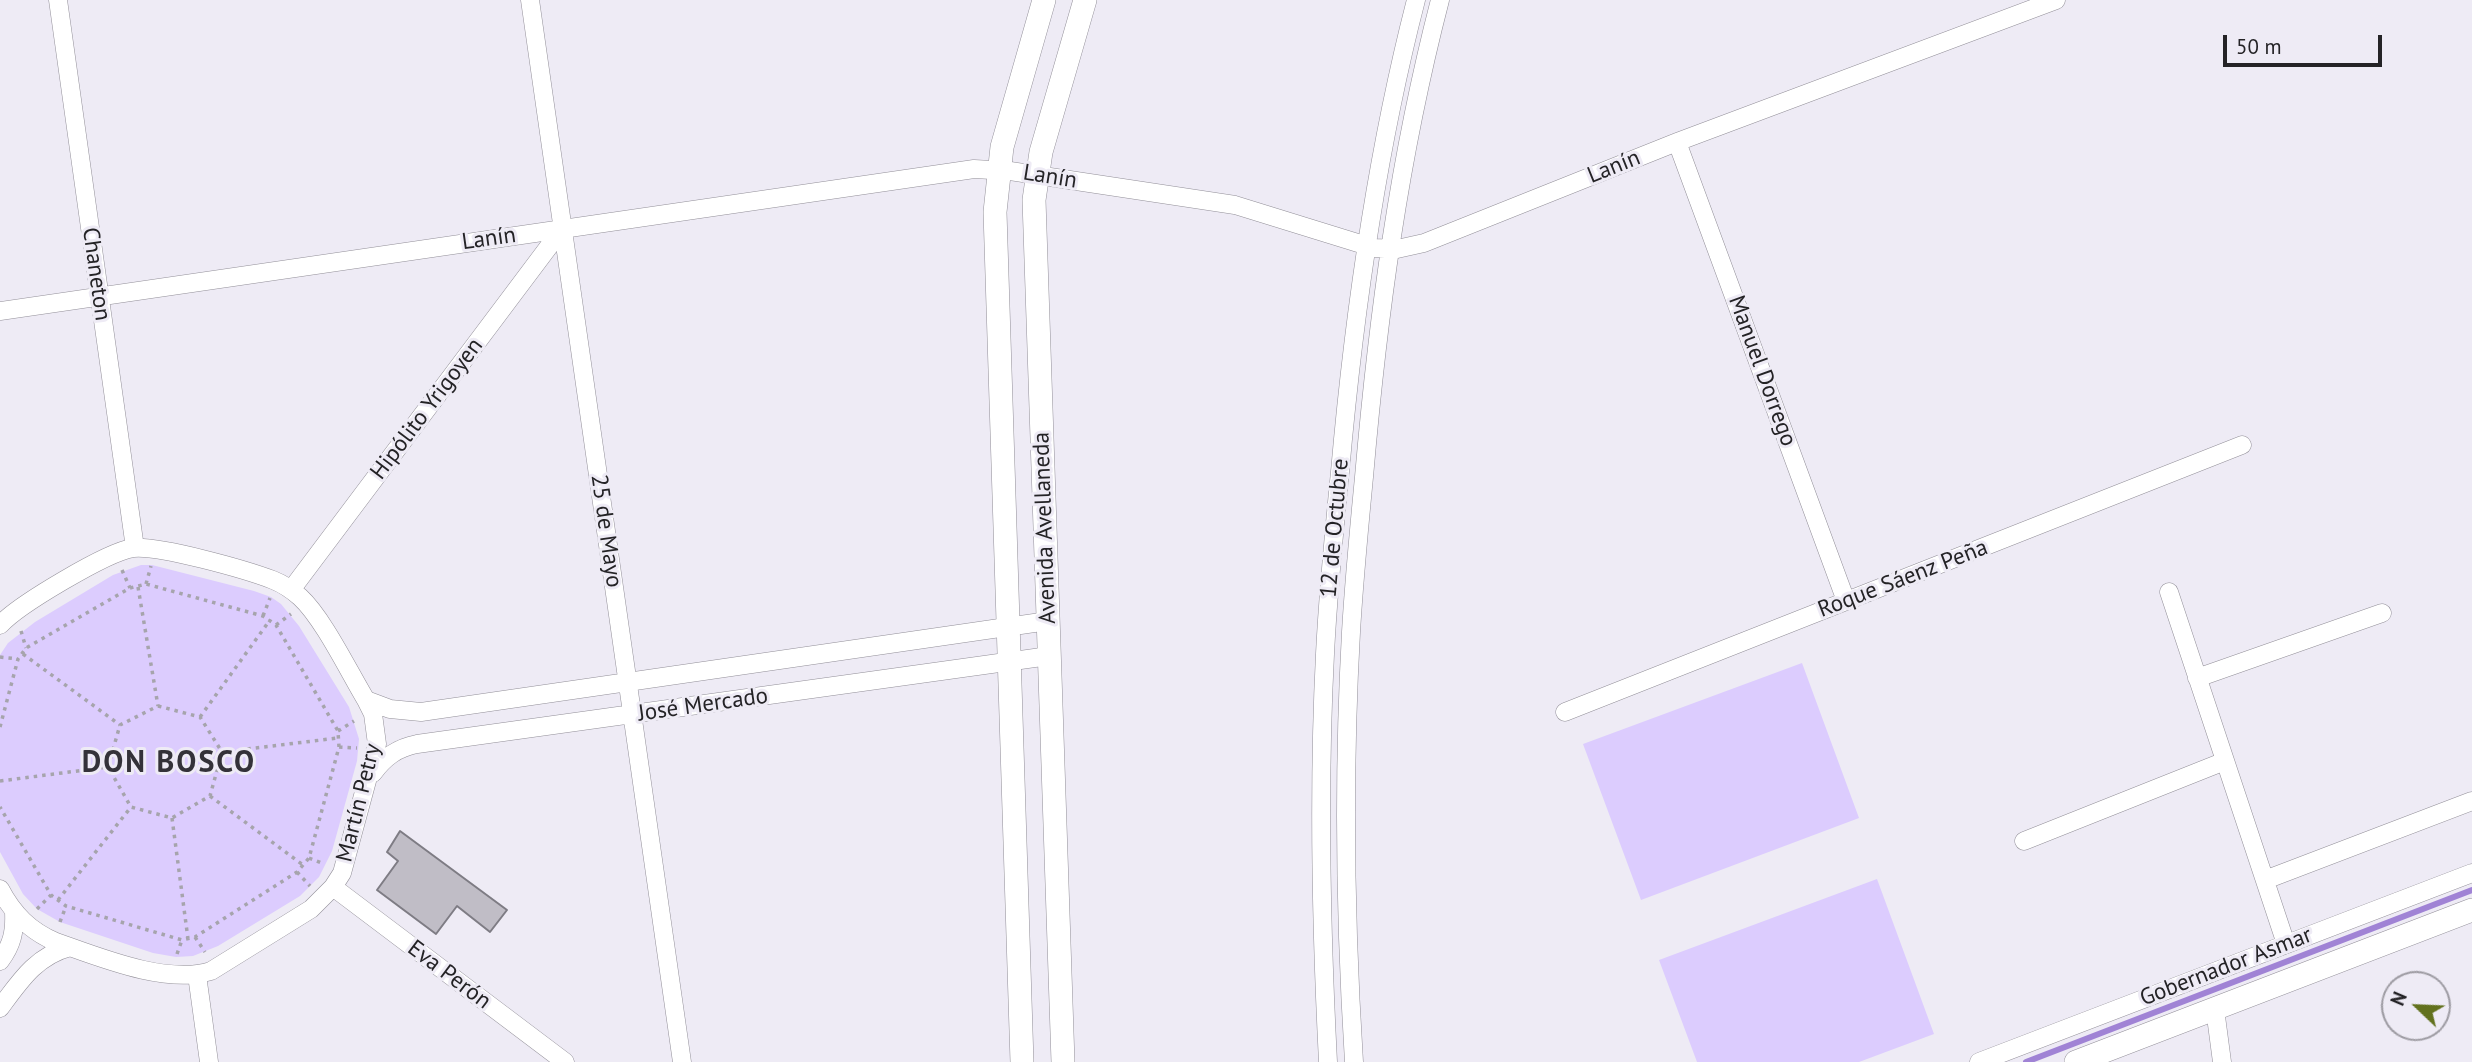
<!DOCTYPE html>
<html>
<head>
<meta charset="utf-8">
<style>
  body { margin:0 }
  #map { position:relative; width:2472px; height:1062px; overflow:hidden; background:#eeebf5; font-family:"PT Sans",sans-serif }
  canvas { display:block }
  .north { position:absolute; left:2381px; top:971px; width:70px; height:70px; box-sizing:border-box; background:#eeebf5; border:2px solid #9d9ba2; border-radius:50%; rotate:293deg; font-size:19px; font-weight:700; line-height:28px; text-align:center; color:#242326 }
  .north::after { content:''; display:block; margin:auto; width:24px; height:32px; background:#62711d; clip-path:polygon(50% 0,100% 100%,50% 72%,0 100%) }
  .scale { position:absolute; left:2223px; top:35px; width:159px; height:32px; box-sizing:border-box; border:4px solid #242326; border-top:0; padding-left:9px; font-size:21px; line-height:24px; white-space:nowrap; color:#242326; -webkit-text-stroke:5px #eeebf5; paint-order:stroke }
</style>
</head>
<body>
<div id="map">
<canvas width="2472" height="1062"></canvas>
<div class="north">N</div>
<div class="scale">50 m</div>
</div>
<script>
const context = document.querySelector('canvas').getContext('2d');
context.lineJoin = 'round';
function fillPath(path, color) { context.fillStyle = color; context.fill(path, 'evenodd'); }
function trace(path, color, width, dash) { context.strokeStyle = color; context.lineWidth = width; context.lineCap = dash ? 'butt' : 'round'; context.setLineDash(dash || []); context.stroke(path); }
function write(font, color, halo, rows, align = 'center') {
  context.font = font + ' "PT Sans",sans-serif'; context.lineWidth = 6; context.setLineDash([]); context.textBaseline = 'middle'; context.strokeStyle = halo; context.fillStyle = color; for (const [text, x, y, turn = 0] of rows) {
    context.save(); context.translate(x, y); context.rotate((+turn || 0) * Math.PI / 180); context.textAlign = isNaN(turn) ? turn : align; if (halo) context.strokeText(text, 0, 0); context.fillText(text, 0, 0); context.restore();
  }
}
const green = new Path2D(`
  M141,565h11l102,26 17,6 10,7 18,22 50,81 10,32 -2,22 -25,90 -13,26 -19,19 -82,50 -25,10 -17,1 -23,-4 -93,-31 -23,-13 -14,-15 -23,-42v-197l8,-12 27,-21 78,-47z
  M1802,663l57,155 -218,82 -58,-156z
  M1877,879l57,155 -75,28h-162l-38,-102z`);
const stream = new Path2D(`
  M2026,1062l446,-172`);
const building = new Path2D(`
  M400,831l107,79 -17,22 -33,-26 -21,28 -59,-44 21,-29 -11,-9z`);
const path = new Path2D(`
  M122,570l8,18
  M146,584l5,-18
  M138,587l20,119
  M263,616l7,-18
  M276,625l15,-11
  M21,631l5,17
  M23,654l97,71
  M0,657l18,2
  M158,706l42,11 22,35 -12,44 -38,22 -41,-11 -23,-40 12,-42z
  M200,717l70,-97
  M0,727l18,-68 8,-11 104,-60 16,-4 117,32 13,9 62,106 1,16 -30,111 -12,14 -102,65 -13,3 -116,-34 -15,-11 -51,-88
  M338,731l16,-10
  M339,747l18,1
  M222,752l116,-14
  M0,781l108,-14
  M210,796l93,69
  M172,818l16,121
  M309,858l15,6
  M297,872l13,14
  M58,900l73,-93
  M37,909l14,-14
  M60,922l6,-16
  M195,937l10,15
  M177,954l5,-14`);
const minor = new Path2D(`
  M58,0l77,548
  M530,0l152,1062
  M1677,142l169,459
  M0,311l974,-142 36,2 225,34 139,43 23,1 27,-6 253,-101 379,-142
  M291,590l271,-361
  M2169,592l117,352
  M0,625c18,-20 107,-73 133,-77 26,-3 114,22 140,32 10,4 19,10 27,17 23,21 49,75 66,103l7,14 4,30 -35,129 -9,14 -22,22 -100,62c-45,14 -112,-14 -155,-29 -26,-11 -43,-28 -56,-53
  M2197,678l185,-65
  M366,700l24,9 31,3 627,-91
  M1565,712l677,-267
  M373,773c12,-16 24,-25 44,-29l632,-88
  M2024,841l201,-80
  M2265,880l207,-79
  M333,887l232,175
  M0,961c12,-16 15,-29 14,-49
  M197,975l12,87
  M0,1008c20,-27 36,-52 70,-61
  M2215,1009l7,53
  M1328,1062c-7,-136 -10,-272 -3,-408 3,-61 9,-122 15,-182 14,-160 36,-317 76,-472
  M1354,1062c-9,-143 -11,-287 -3,-430 3,-52 8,-103 13,-155 14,-162 35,-319 76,-477
  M1979,1062l493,-189`);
const tertiary = new Path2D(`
  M1022,1062l-27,-850 7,-65 42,-147
  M1063,1062l-29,-862 7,-48 44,-152
  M2076,1062l396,-152`);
const streetNames = [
  ["Lanín",1614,167,-22],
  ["Lanín",1050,177,9],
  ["Lanín",489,239,-8],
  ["Chaneton",96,274,82],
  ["Manuel Dorrego",1762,371,70],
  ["Hipólito Yrigoyen",427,409,-53],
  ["Avenida Avellaneda",1045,528,-92],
  ["12 de Octubre",1335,528,-85],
  ["25 de Mayo",606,531,82],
  ["Roque Sáenz Peña",1903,579,-21],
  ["José Mercado",703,705,-8],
  ["Martín Petry",359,803,-76],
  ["Gobernador Asmar",2226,967,-21],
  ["Eva Perón",449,975,37]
];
const districtNames = [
  ["DON BOSCO",169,763]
];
fillPath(green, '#dcccfe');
trace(stream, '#a083d5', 6);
fillPath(building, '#c0bdc6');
trace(building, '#7e7c84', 2);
trace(minor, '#928f98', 19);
trace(tertiary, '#928f98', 24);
trace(path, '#a6a4ac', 3.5, [3.5, 5]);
trace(minor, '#fff', 18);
trace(tertiary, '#fff', 23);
write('23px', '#242326', '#eeebf5', streetNames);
context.letterSpacing = '2px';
write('bold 30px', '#343239', '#eeebf5', districtNames);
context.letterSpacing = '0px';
</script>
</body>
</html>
